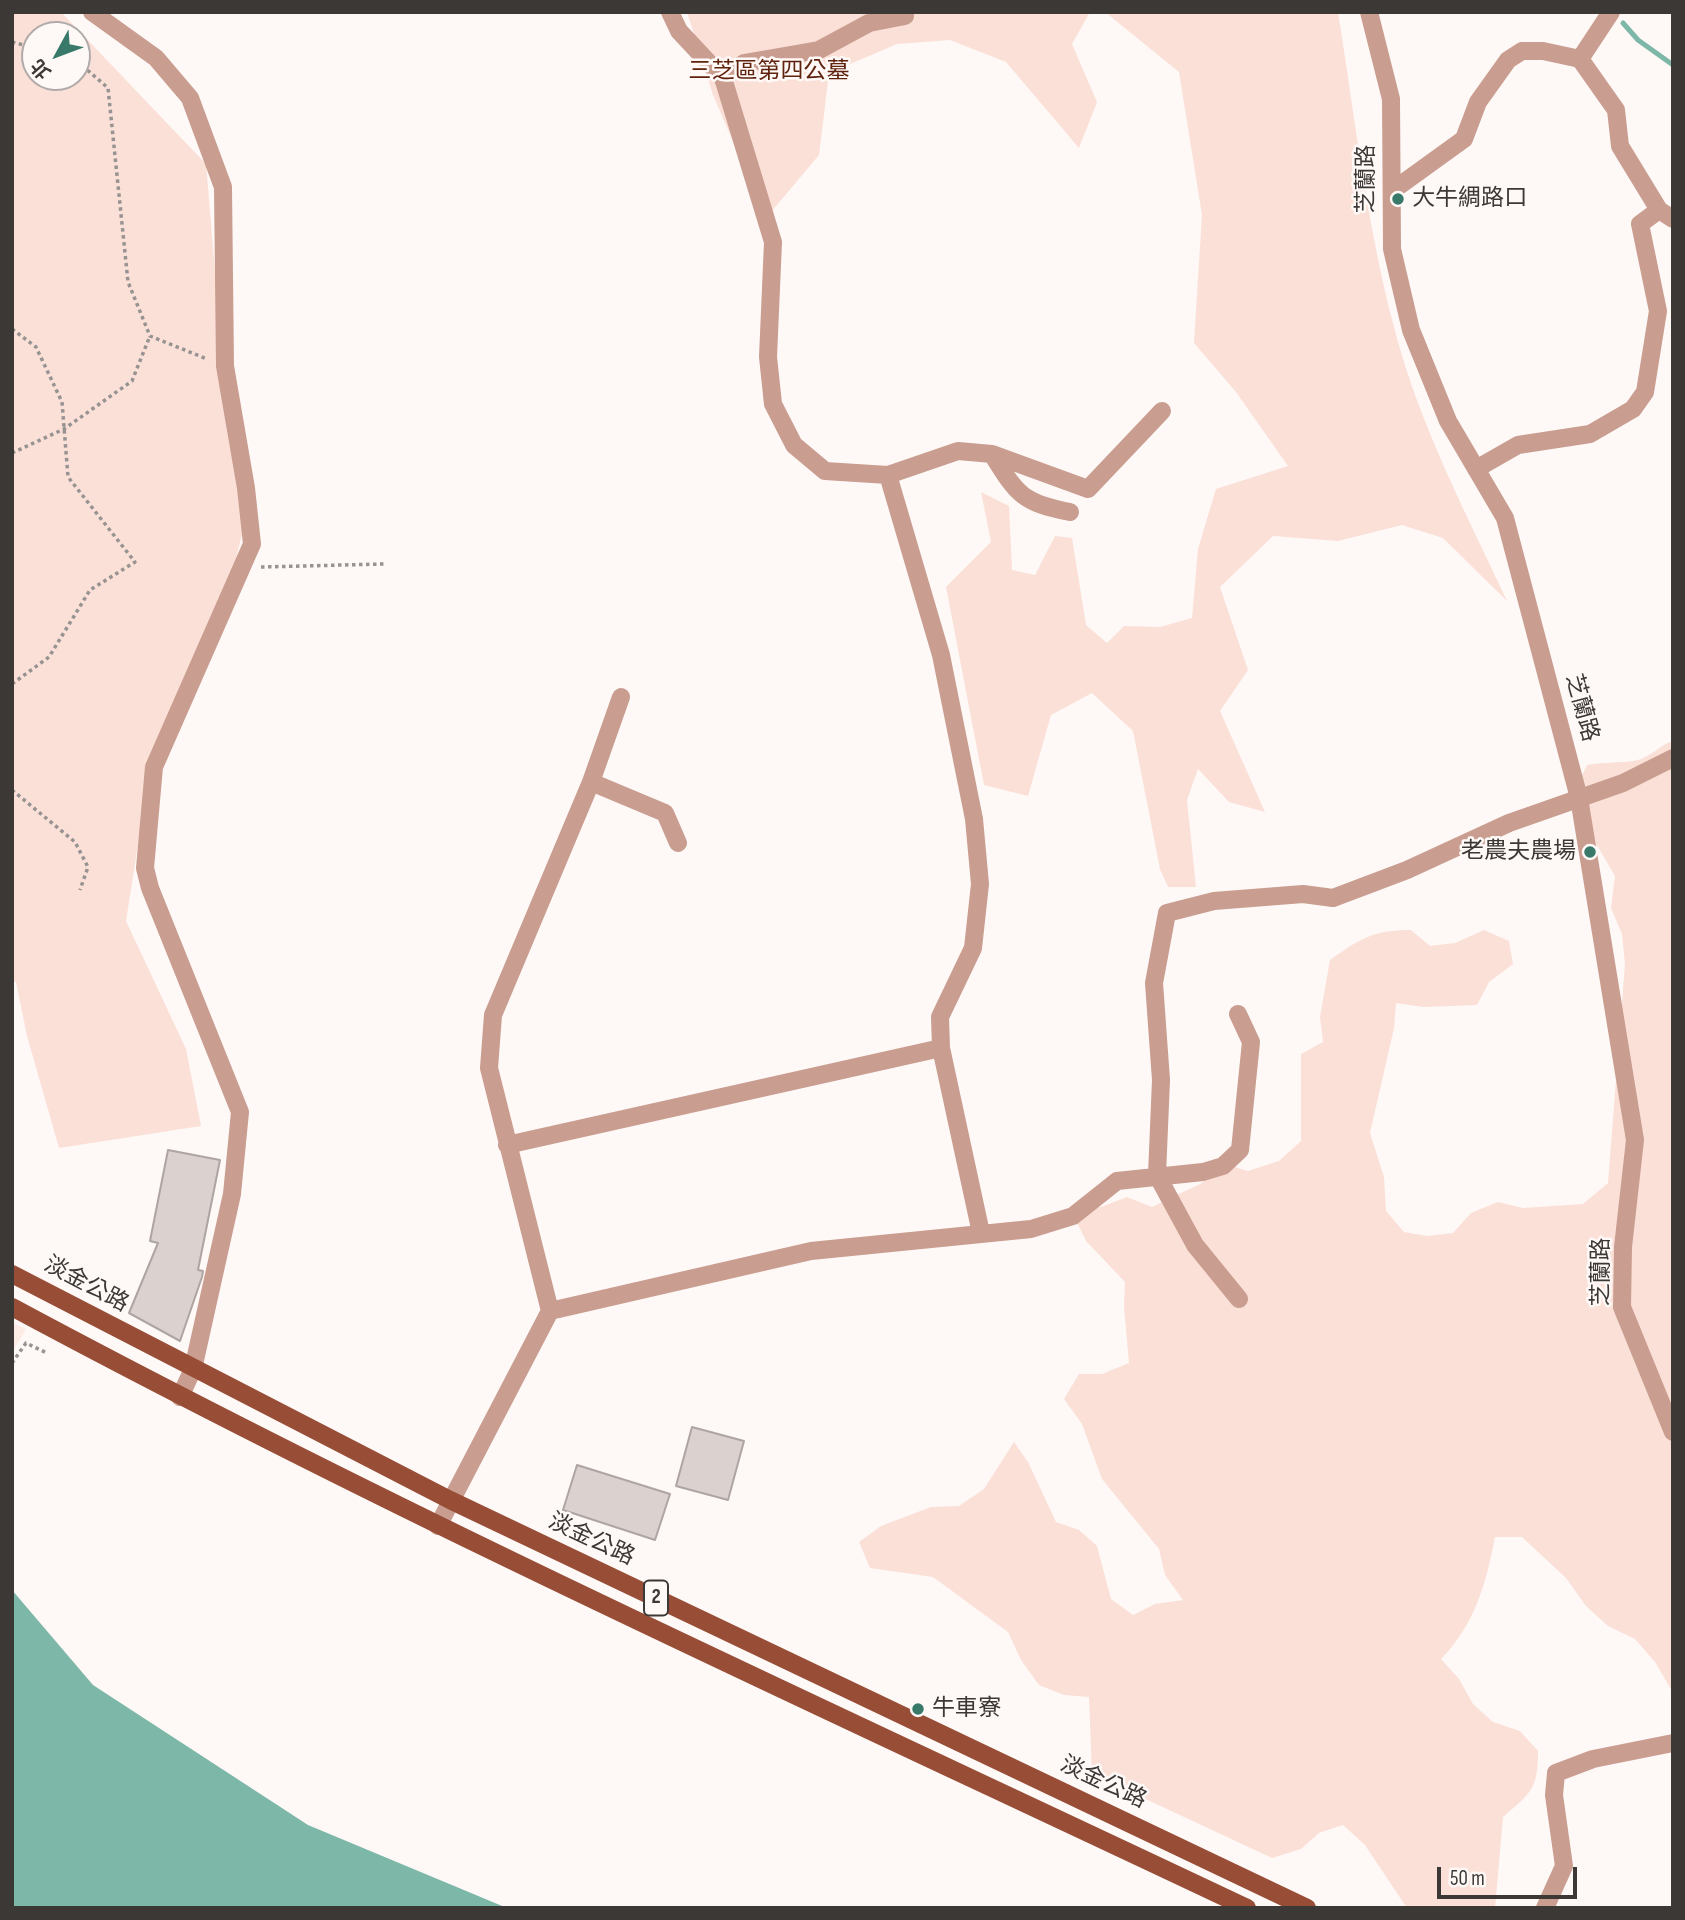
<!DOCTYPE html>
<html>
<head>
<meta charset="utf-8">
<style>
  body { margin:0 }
  #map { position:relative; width:1685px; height:1920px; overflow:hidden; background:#fef8f7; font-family:"Sofia Sans Condensed","Noto Sans TC",sans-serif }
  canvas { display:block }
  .frame { position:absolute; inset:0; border:14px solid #3b3836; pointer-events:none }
  .north { position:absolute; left:21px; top:21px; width:70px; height:70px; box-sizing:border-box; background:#fef8f7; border:2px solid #b0abaa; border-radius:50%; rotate:229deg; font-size:19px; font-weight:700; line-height:28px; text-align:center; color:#3b3836 }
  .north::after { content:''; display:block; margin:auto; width:24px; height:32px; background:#38796a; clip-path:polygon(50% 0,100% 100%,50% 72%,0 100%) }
  .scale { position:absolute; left:1437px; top:1867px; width:140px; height:32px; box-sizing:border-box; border:4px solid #3b3836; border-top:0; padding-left:9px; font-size:21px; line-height:24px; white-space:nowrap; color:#3b3836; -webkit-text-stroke:5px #fef8f7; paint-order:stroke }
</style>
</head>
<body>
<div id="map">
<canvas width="1685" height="1920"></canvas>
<div class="frame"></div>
<div class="north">北</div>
<div class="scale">50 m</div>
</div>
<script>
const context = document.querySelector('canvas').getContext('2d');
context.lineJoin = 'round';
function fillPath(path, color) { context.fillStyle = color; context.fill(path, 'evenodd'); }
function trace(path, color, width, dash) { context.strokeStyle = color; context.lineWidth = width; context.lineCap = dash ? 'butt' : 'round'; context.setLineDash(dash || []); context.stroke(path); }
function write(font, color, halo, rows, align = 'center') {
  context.font = font + ' "Sofia Sans Condensed","Noto Sans TC",sans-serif'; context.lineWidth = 5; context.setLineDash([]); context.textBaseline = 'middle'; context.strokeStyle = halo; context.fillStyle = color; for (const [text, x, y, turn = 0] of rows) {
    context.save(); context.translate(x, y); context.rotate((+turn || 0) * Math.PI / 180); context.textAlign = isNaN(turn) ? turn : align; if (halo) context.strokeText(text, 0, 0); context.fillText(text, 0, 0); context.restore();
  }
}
const built = new Path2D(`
  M12,1322l14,7 -14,24z`);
const green = new Path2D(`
  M12,12h49l145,152 13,155 24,211 -27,110 -69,147 -21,134 60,128 15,77 -142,22 -32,-112 -11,-54h-4zM35,35h42v42h-42z
  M687,12h403l-18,32 25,58 -18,46 -73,-86 -56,-22 -53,4 -68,29 -10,82 -53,63 -53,-123z
  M1105,12h233c17,106 29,215 57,319 25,95 71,182 112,270l-64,-63 -41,-13 -64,16 -65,-5 -53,51 28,83 -28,41 45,101 -36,-10 -31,-33 -11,31 9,87h-28l-8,-18 -27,-138 -41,-38 -41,22 -23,81 -44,-11 -38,-198 45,-45 -10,-50 28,14 3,64 23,5 20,-39 17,2 14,87 21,18 17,-17 36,1 32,-9 6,-69 18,-60 72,-23 -52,-74 -42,-49 8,-128 -23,-143z
  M1673,741v981l-1,-31 -17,-29 -20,-23 -27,-13 -22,-20 -20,-28 -44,-41h-27c-9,47 -20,87 -54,122l18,20 14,25 20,18 27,9 18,20c0,38 -7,42 -35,66l-8,91h-88l-42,-63 -22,-20 -24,8 -18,16 -29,9 -180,-84 -3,-77 -25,-2 -25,-10 -18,-25 -13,-28 -75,-55 -63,-9 -11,-26 22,-16 50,-19 28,-1 25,-17 30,-47 14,20 28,60 23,8 18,16 14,53 22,16 22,-11 28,-4 -18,-25 -6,-26 -57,-70 -20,-55 -18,-25 15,-25h23l27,-11 -5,-56 1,-25 -39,-41 -15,-31 30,-3 26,-10 25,10 50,-24 19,-20 27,8 31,-10 22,-20v-87l22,-12 -3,-25 10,-57c31,-22 44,-30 81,-30l19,16 25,-3 29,-13 25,11 4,23 -24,18 -12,23 -54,2 -27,-4 -2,25 -24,105 14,44 2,34 18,21 23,4 26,-3 18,-20 27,-11 25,6 60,-4 25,-21 17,-219 -3,-30 -11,-26 4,-32 -17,-29 -22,-25 -2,-30 13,-27c15,-3 40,-2 51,-5 12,-3 22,-15 35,-19z`);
const water = new Path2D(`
  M12,1590l81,95 215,140 199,83h-495z`);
const stream = new Path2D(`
  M1623,23l15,17 35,25`);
const building = new Path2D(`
  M168,1150l52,10 -22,110 5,1 -1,6 -22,64 -51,-28 29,-70 -8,-2z
  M692,1427l52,14 -16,59 -52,-14z
  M577,1465l93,29 -15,46 -92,-30z`);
const path = new Path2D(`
  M12,42l23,6
  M77,61l31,27 20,194 22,54 57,23
  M12,329l24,18 26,55 6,75 67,85 -45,28 -41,67 -37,27
  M12,453l52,-24 68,-48 18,-45
  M261,567l123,-3
  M12,790l63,52 13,25 -8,23
  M12,1363l14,-20 21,10`);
const minor = new Path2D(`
  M92,12l64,46 34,40 33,89 2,179 21,122 6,56 -98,223 -9,101 5,20 90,224 -8,82 -39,175 -13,28
  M670,12l9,19 44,47 50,164 -5,115 5,47 21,41 31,26 63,4
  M1369,12l22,87 1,150 19,81 37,91 57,97 74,280 56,342 -12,107 -1,60 51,125
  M1580,59l36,51 4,36 39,64 14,9
  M723,78l21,-15 75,-13 50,-27 36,-7
  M1392,191l72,-52 14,-37 30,-42 14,-9h21l37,8 31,-47
  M992,454c25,40 30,49 78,58
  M1476,469l42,-24 72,-11 43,-25 12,-17 13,-81 -18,-87 19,-14
  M591,782l74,31 13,30
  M507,1145l434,-97
  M981,1233l-40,-185 -1,-31 33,-69 7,-64 -6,-65 -33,-164 -53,-180 70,-24 34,3 96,35 74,-78
  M1239,1299l-44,-54 -38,-70 4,-95 -7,-97 13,-70 47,-12 89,-7 30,4 74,-28 102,-47 114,-40 50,-25
  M550,1311l-61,-243 4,-53 98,-233 30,-85
  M438,1526l112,-215 261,-60 220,-22 42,-13 44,-35 86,-9 20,-6 17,-16 11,-108 -13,-28
  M1545,1908l19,-42 -10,-71 2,-22 37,-14 80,-16`);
const major = new Path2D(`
  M12,1274l438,226 857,408
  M12,1307c404,217 821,405 1235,601`);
const markers = [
  [1398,199,7,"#38796a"],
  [1590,852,7,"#38796a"],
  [918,1709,7,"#38796a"]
];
const shields = [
  [656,1598,24]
];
const shieldNames = [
  ["2",656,1598]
];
const parkNames = [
  ["三芝區第四公墓",769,72]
];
const streetNames = [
  ["芝蘭路",1367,179,-90],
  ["芝蘭路",1581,708,75],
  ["芝蘭路",1602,1272,-90],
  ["淡金公路",86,1285,28],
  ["淡金公路",591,1540,25],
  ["淡金公路",1103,1783,25]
];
const poiNames = [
  ["大牛綢路口",1412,199],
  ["老農夫農場",1576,852,"right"],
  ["牛車寮",932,1709]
];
fillPath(built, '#fdebe5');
fillPath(green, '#fbe0d7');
fillPath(water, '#7db7a8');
trace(stream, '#7db7a8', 5);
fillPath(building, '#dbd1cf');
trace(building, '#aea5a3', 2);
trace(path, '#979392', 3.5, [3.5, 3.5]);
trace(minor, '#c99d8f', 18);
trace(major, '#984e36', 18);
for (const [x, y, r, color] of markers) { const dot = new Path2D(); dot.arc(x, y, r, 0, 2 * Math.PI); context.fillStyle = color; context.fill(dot); trace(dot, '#fef8f7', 2.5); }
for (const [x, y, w] of shields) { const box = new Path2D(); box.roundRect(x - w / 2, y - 17.5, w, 35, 5); context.fillStyle = '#fef8f7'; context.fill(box); trace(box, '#3b3836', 2); }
write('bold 21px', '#3b3836', null, shieldNames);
write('23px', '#5f220d', '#fef8f7', parkNames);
write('23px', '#3b3836', '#fef8f7', streetNames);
write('23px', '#3b3836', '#fef8f7', poiNames, 'left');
</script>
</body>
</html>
